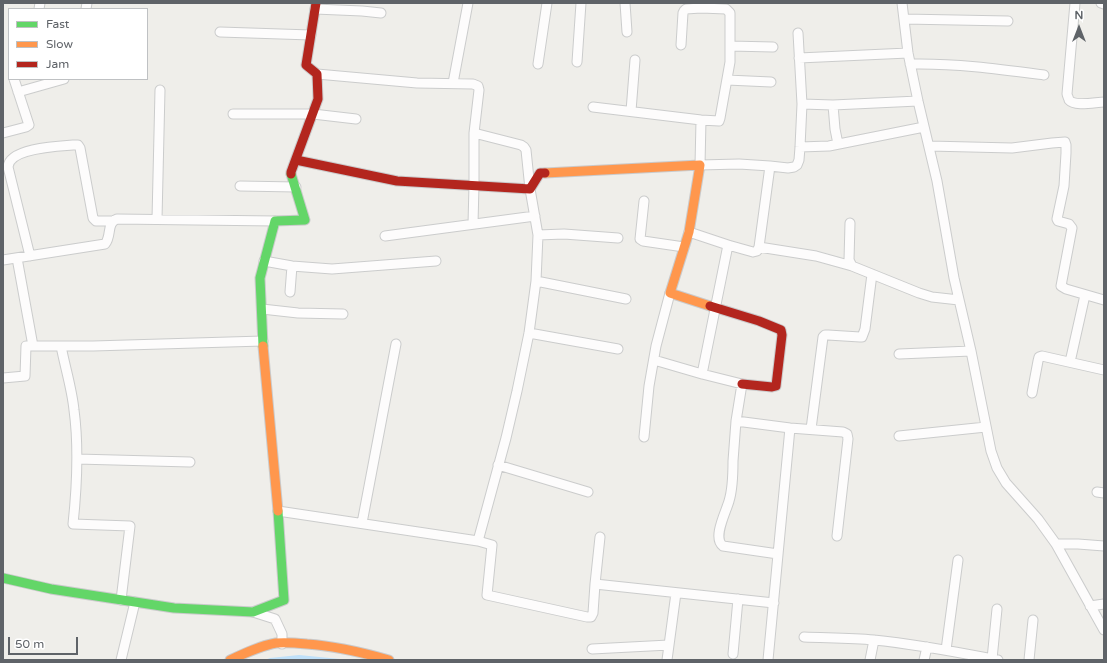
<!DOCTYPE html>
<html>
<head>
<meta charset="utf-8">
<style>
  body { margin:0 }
  #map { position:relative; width:1107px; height:663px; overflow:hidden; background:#efeeea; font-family:"Varela Round",sans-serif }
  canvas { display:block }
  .frame { position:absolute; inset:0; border:4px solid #5f6368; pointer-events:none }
  .legend { position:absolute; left:8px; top:8px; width:140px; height:72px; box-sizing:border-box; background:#fff; border:1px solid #bfc1c3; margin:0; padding:5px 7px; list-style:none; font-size:12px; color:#5f6368 }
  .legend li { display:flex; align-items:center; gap:8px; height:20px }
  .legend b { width:20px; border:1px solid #bfc1c3 }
  .north { position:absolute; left:1059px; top:8px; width:40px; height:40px; -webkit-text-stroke:3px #fff; paint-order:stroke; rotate:0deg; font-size:11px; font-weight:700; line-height:16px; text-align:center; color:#5f6368 }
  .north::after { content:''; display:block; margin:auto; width:14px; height:18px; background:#5f6368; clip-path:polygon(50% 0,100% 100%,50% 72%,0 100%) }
  .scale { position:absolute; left:8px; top:637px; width:70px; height:18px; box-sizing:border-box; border:2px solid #5f6368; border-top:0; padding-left:5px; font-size:12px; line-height:14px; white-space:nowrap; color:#5f6368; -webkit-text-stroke:3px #fff; paint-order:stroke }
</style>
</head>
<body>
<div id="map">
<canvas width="1107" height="663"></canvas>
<div class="frame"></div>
<ul class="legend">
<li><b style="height:5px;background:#63d668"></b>Fast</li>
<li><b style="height:5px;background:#ff974d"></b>Slow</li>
<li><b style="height:5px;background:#b3261e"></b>Jam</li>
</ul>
<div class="north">N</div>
<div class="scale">50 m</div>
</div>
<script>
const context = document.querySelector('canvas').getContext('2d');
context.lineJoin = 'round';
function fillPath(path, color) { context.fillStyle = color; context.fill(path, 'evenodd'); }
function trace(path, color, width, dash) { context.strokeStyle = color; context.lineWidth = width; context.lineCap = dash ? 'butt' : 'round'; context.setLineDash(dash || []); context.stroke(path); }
const water = new Path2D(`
  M299,655l41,4 5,1h-80l5,-2z`);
const street = new Path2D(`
  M625,3l2,29
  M902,3l6,50 10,48 19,80 17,97 17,73 20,100 6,17 9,15 32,36 18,25 48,86
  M1075,3l-8,91c0,1 2,5 2,6 6,7 27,2 35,2
  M1101,3l3,1
  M39,9l1,-6
  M86,9l1,-6
  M315,9l47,2 19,2
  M904,19l104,2
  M220,32l91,3
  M798,33l4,71 -2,43 -1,13 -2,5 -3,2 -6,1 -18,-2 -11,81 -2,4 -4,1 -25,-7 -26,129 40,10 -6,37 54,7 53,4 4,2 1,5 -11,97
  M730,46l43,1
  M799,58l109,-5
  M577,62l4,-59
  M538,64l9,-61
  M910,64c46,-1 89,5 134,11
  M317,74l100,9 56,1 5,2 1,4 -5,43v52l-1,39
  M727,80l44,2
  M453,83l15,-80
  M18,92l46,-13
  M802,104l31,1 85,-4
  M833,105l2,24 3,15
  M593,107l108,13 18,1 1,-3 10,-56v-49l-4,-4 -25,-1 -15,1 -2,2 -1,2 -2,32
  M631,111l4,-51
  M233,114h80l43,5
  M701,120l-1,45 39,-1 31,2
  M3,133l23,-6 3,-2 -15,-46
  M474,133l47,12 3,2 2,3 4,39 8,46 -2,46 -7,52 -12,58 -11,47 -28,103
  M929,146l83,2 40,-5 13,-1 1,3v8l-2,33 -7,33 1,2 11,3 3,4 -11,58 5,3 38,11
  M800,147l29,-1 95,-19
  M240,186l56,1
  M644,201l-4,38 3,2 41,6
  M157,219l3,-129
  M850,223l-1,37 3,6 67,27 13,4 27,3
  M689,232l39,13
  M538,235l26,-1 54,4
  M385,236l150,-20
  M759,247l57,9 36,10
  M30,256l-22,-89c1,-19 51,-21 65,-22h5l2,3 13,70 3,3h16
  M17,258l16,88
  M3,260l102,-16c7,-8 1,-21 12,-25l158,2
  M264,261l28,5 40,3 104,-8
  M536,281l90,18
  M290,292l2,-26
  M262,309l36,4 45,1
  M529,333l89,16
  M61,346c4,21 11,43 13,64 5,37 3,76 -1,114l57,2 -9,74
  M899,354l72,-3
  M654,360l48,14
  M1070,362l15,-67
  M3,378l22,-2 1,-30h67l170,-5
  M1032,393l6,-32 1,-4 3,-1 62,14
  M736,421c-1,13 -2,27 -3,40 0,13 0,27 -4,40 -3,11 -17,37 -6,45l55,8
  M811,429l12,-92 2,-2h3l32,2h2l3,-8 7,-55
  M899,436l87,-9
  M644,437l5,-51 7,-40 14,-53
  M77,459l113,3
  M498,465l90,27
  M1097,492l7,1
  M278,511l200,30 14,4 -5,50 100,22h4l2,-4 2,-29 179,19
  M362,523l34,-179
  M1056,544h22l26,2
  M595,584l5,-47
  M1090,606l14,-2
  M253,612l22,7 7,15v10
  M804,637c23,1 47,1 70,3 42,4 83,12 124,20
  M592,649l77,-4
  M946,650l12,-90
  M733,654l5,-55
  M992,659l5,-50
  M121,660l14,-58
  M667,660l9,-67
  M768,660l22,-232
  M870,660l4,-20
  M924,660l3,-13
  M1029,660l4,-40`);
const fast = new Path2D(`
  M263,346l-3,-68 15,-57 30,-1 -14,-46
  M3,578l48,11 123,19 79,4 31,-12 -6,-89`);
const slow = new Path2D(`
  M545,173l155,-8 -11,67 -19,61 40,13
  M263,346l15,165
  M230,660c15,-7 30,-14 46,-17 10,-1 21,0 31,1 29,2 54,8 82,16`);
const jam = new Path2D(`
  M296,160l101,21 133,8 10,-16h5
  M291,174v-2l27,-73 -1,-25 -11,-9 10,-62
  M710,306l49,15 22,9 1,5 -6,51 -4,1 -30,-3`);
fillPath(water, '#bfe0f9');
trace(street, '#cbcccc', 11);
trace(fast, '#cacacb', 11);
trace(slow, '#cacacb', 11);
trace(jam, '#cacacb', 11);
trace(street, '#fdfcfc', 9);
trace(fast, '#63d668', 9);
trace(slow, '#ff974d', 9);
trace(jam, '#b3261e', 9);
</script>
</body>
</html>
